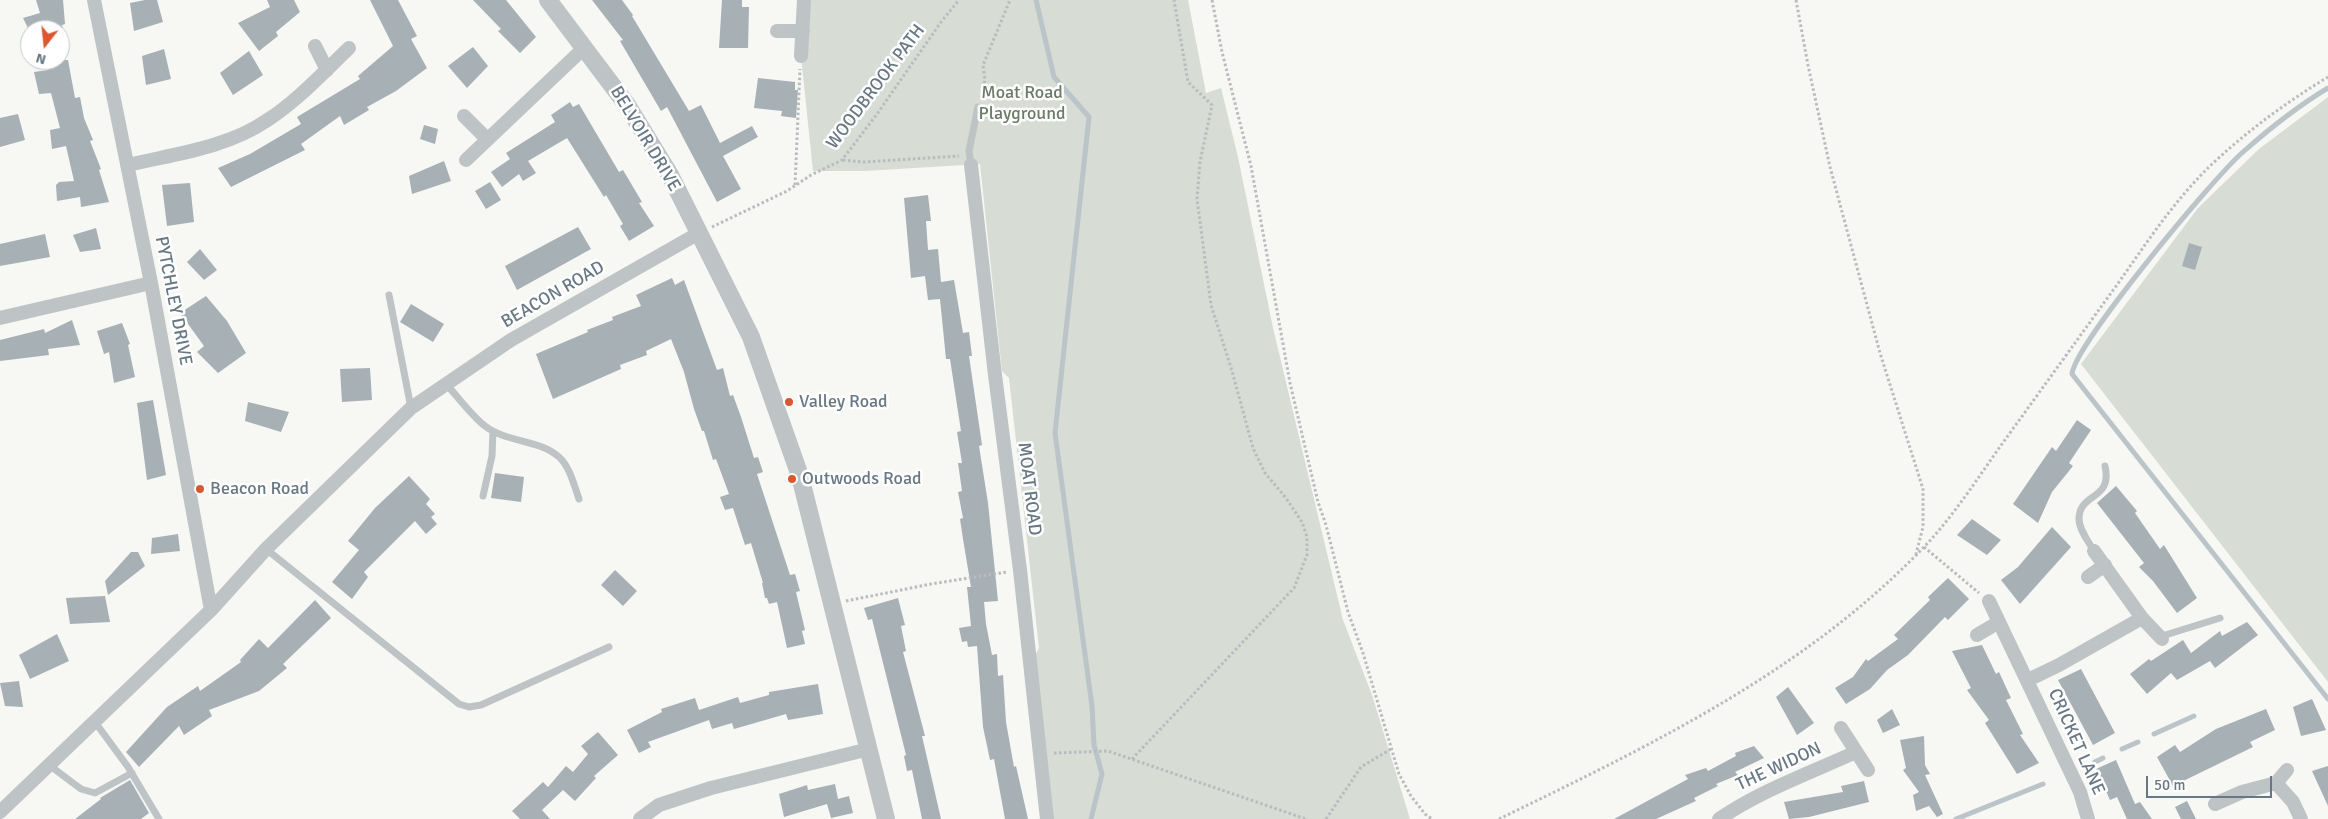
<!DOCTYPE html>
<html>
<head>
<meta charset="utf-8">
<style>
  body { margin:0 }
  #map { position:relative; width:2328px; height:819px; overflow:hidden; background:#f7f7f4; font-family:Signika,sans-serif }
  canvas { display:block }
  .north { position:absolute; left:20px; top:20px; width:50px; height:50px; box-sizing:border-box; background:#fff; border:1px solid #c2c9ce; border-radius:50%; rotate:196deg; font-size:14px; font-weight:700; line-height:20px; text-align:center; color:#677884 }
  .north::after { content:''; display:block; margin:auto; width:18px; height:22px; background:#dc5630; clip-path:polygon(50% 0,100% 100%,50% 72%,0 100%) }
  .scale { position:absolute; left:2146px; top:776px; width:126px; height:22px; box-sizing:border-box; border:2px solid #677884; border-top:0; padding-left:6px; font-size:15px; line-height:18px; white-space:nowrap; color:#677884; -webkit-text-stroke:4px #fff; paint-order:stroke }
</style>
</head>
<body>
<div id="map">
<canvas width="2328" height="819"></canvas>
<div class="north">N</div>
<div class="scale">50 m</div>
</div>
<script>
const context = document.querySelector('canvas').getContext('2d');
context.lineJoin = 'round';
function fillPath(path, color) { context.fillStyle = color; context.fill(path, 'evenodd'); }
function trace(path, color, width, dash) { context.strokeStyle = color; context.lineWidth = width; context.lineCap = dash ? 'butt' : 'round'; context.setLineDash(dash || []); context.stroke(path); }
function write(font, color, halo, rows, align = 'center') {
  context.font = font + ' Signika,sans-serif'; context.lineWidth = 5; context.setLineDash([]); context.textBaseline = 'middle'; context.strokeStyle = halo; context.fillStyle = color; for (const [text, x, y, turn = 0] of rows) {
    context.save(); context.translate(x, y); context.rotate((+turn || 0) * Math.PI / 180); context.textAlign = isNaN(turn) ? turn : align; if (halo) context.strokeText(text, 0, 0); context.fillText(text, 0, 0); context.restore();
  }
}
const green = new Path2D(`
  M802,0h386l18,93 15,-5 17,69 35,171 70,292 29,75 38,124h-357l-18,-164 4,-7 -30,-270 -7,-7 -22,-207 -115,7h-52l-12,-115z
  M2328,97v585l-247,-318 117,-156 61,-59z`);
const stream = new Path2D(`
  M1036,0l18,77 35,40 -34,316 37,273 2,39 8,29 -11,45
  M2328,88c-30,18 -59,41 -85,64 -29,25 -168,192 -171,222l256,325
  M2154,734l40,-18
  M2122,749l16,-7
  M2095,762l8,-4
  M1956,819l87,-35`);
const building = new Path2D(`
  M36,0h27l2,24 -3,1 1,5h-34l-6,-12 17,-5z
  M145,0h12l6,22 -29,9 -4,-28z
  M267,0h27l6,12 -24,20 2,4 -19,15 -21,-28 32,-16z
  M370,0h28l19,36 -6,3 16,29 -31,23 -29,16 2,3 -25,15 -4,-9 -39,28 4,6 -74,37 -13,-19 32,-14 51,-30 -4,-7 63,-38 -2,-3 35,-30z
  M473,0h33l30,37 -16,16 -22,-22 3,-2z
  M592,0h30l11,15 -1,1 57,95 12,-6 19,38 32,-17 6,11 -35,19 18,33 -24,13 -50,-95 -6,4 -41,-70 3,-1z
  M722,0h20v7h7l-1,41h-29z
  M473,47l15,19 -21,22 -19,-22z
  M164,49l7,30 -25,6 -4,-29z
  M249,51l14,24 -30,20 -13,-22z
  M43,60h25l7,38 5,-1 4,21 9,22 -3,1 11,28 -2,1 10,32 -28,5 -1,-10 -23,4 -1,-16 3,-3 15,-1 -8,-35 -14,3 -2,-19 10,-2 -9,-35 -12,1 -5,-22 14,-2z
  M758,78l37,4v8h3l-2,28 -15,-2 1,-5 -28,-3z
  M570,102l3,5 6,-3 40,68 4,-2 19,32 -3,1 15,23 -25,15 -9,-15 3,-2 -17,-29 -2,2 -37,-59 -39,23 8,12 -13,8 -4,-7 -17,13 -11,-15 19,-13 -4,-6 49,-31 -4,-7z
  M18,114l7,26 -25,7v-29z
  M424,125l14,4 -3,15 -15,-5z
  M444,161l7,20 -39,13 -3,-18z
  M490,182l11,18 -15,9 -11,-18z
  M190,183l4,39 -27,4 -5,-41z
  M928,195l3,26h-5l2,29 10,-1 3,33 13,-2 9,53 6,-1 3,24h-3l13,89 -3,1 9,57 10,98 -14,1 2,22 6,31 5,-1 1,22 5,-1 3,47 8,45 2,-1 12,53h-23l-11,-60 -4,1 -7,-33 -6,-81 -9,1 -1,-6 -5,1 -3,-14 12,-2 -4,-39h4l-8,-48 -3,-20 3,-1 -5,-26 4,-1 -4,-28h4l-5,-31 4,-1 -11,-72h-4l-6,-60 -12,1 -3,-24 -14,2 -7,-80z
  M578,227l13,22 -74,41 -12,-24z
  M96,228l5,21 -21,3 -7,-17z
  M45,234l5,23 -50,9v-22z
  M2189,243l13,4 -7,23 -13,-4z
  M200,249l17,21 -13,10 -17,-18z
  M672,278l3,7 9,-5 33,90 6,-2 7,28 3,-1 8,22 13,41 4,-1 5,15 -6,2 33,101 5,-1 5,17 -4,1 9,38 -3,1 3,13 -18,4 -10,-46 -8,2 -2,-6h-2l-3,-15h1l-12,-40 -6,2 -12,-37 -8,2 -5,-13 9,-3 -13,-35 -3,1 -9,-29h-2l-8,-22 -10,-37 -13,-33 -25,12 1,4 -27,10 1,4 -68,30 -17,-45 52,-22 -1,-2 26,-10 -1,-3 29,-11 -5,-11z
  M206,296l21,25 19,32 -28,20 -21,-21 7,-6 -24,-33z
  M411,304l33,20 -11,18 -33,-20z
  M72,320l8,25 -32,4 1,6 -49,6v-21l44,-11 1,4z
  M122,323l8,21 -2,1 7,32 -21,6 -5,-31 -5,2 -7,-23z
  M370,368l2,32 -30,2 -2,-33z
  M153,400l13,75 -19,5 -10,-77z
  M248,402l41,10 -8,20 -36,-11z
  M2077,420l14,10 -22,33 4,3 -21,26 -14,31 -25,-19 39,-57 4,4z
  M495,473l29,4 -3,25 -30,-4z
  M409,476l21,23 -4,5 9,10 -4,3 6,7 -11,10 -11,-13 -51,51 4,5 -16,22 -20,-17 27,-32 -11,-9 27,-33z
  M2116,486l21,25 -2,2 25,36 4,-4 33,53 -20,15 -24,-32 -14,-14 5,-4 -47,-60z
  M1972,519l29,21 -14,15 -30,-20z
  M2052,527l19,20 -51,57 -19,-24 17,-13z
  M178,534l2,17 -29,3 1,-16z
  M131,552h7l7,14 -37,29 -3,-14z
  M615,570l22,21 -14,15 -22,-21z
  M1948,578l21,21 -21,21 -3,-3 -37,38 -21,15 -17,19 -24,15 -11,-16 18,-11 13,-18 2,2 30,-22 -4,-4 36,-35 -2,-3z
  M105,596l5,26 -40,2 -4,-26z
  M898,598l7,27 -4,1 5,25 -3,1 22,84h-3l19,83h-19l-10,-49 -5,1 -3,-15 2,-1 -34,-136 -4,1 -4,-12z
  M315,600l16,18 -48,46 4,4 -28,23 -50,19 3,6 -28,19 -5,-9 -40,41 -13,-15 41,-45 31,-21 2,5 41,-29 -1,-2 19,-21 9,9z
  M2247,622l11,13 -43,33 -5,-7 -33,19 -6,-7 -24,21 -17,-20 19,-15 2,2 32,-21 8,13 29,-22 2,5z
  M57,634l12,27 -39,18 -11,-24z
  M1982,645l14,29 3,-2 12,26 -5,2 17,34 -3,1 19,28 -22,11 -32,-51 4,-3 -22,-30 4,-2 -19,-37z
  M2081,669l34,64 -22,12 -35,-65z
  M19,681l4,26 -18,-1 -5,-23z
  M818,684l5,30 -35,6 -2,-6 -52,15 -2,-6 -20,6 -3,-9 -61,22 3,5 -12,6 -12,-23 35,-18 -1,-3 34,-11 4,12 39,-13 2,6 29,-8v-3z
  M1788,687l26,36 -17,12 -21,-38z
  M2312,699l14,31 -25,6 -8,-29z
  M1892,709l8,16 -17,8 -6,-13z
  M2266,709l9,21 -25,12 3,5 -80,39 -16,-29 18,-12 5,7 36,-23z
  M598,732l20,23 -24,21 2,2 -21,23 -12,-11 -21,20 8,9h-30l-8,-8 31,-29 5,5 18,-21 7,6 15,-18 -7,-8z
  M1924,736l1,29 5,9 -5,1 18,39 -6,3 -8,-11 -13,5 -3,-16 6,-3 -16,-22 3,-2 -6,-28z
  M1754,746l10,12 -29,14 3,3 -22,9 2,2 -24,12 2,3 -40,18h-42l74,-40 -3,-4 21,-7 2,3 28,-15 -1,-3z
  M2116,760l19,44 5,-2 12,17h-25l-10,-22 -7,3 -14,-31z
  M2328,766v40l-16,-35z
  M130,780l19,33 -8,6h-66l26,-20 -1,-1z
  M1864,781l5,21 -60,15 -20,2 -5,-17 59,-10 -2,-6z
  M835,784l3,15 11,-3 4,17 -22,5 -4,-14 -43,13 -5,-23 28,-9 1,5z
  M2187,801l9,18h-15l-6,-12z`);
const path = new Path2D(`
  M1212,0l10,52 29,114 39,217 28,119 8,23 22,87 15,41 36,121 12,22 14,18 7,5
  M1796,0l12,65 22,102 50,186 43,136v38l-7,27
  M981,98l4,-18 -2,-15 27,-65
  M843,160l21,2 95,-6
  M795,185l5,-116
  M712,227l75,-36 24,-16 31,-15 35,-46 64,-92 18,-22
  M1924,547l55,46
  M846,601l85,-17 76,-12
  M1054,753l54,-2 198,68
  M1132,759l162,-171 13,-33v-18l-5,-15 -16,-24 -21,-25 -12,-25 -21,-77 -21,-66 -14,-106 3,-37 12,-57 -24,-23 -14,-82
  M1326,819l35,-52 30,-18
  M1499,819c152,-74 305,-147 424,-271 30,-31 54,-69 79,-104 39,-54 78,-108 117,-162 28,-40 56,-82 91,-116 36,-34 75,-63 118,-89`);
const service = new Path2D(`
  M971,165l-2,-14 9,-44
  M389,295l22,113
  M446,384c13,14 25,31 39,42 22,17 54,13 74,31 11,10 15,28 20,42
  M483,496l9,-40 1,-25
  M266,549l193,155 10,3 12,-2 128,-58
  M2094,551c-5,-9 -15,-21 -15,-32 0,-27 34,-18 26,-53
  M2159,637l61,-19
  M95,722l33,45 31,52
  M49,765l32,24 14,4 37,-20`);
const minor = new Path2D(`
  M94,0l57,283 60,327
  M777,31h26
  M315,46l12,24
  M801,56l3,-56
  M464,116l23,23
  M466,160l119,-113
  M128,165c46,-11 98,-17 138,-44 30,-19 57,-48 83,-73
  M971,165l24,210 25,195 27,249
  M0,318l151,-35
  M2088,577l17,-12
  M1989,601l91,191 8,27
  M2142,618l20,21
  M1977,635l22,-13
  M2028,680l31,-15 83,-47 -48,-67
  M1841,728l27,42
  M2276,783l11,-13
  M2215,804l27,-12 34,-9 17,19 8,17
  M0,812l211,-202 55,-61 145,-141 100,-68 188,-107
  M640,819l19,-14 52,-17 158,-39
  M1719,819c43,-29 91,-46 137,-67`);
const tertiary = new Path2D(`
  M548,0l79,105 43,70 81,162 49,139 86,343`);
const markers = [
  [789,402,5,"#dc5630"],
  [792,479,5,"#dc5630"],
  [200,489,5,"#dc5630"]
];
const streetNames = [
  ["WOODBROOK PATH",876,87,-53],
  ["BELVOIR DRIVE",645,139,59],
  ["BEACON ROAD",553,295,-30],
  ["PYTCHLEY DRIVE",173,301,79],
  ["MOAT ROAD",1029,489,83],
  ["CRICKET LANE",2076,742,66],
  ["THE WIDON",1779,767,-25]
];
const parkNames = [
  ["Moat Road",1022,93],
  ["Playground",1022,114]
];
const poiNames = [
  ["Valley Road",799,402],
  ["Outwoods Road",802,479],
  ["Beacon Road",210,489]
];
fillPath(green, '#d7dcd4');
trace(stream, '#bac4c9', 5);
fillPath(building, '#a7b0b5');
trace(path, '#b9bcbe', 3, [2.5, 2.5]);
trace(service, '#bec3c6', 7);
trace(minor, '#bec3c6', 14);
trace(tertiary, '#bec3c6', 18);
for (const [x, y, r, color] of markers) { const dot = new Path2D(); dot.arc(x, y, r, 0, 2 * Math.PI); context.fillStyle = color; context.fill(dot); trace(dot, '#fff', 2); }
write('18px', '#677884', '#fff', streetNames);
write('18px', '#6a7b66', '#fff', parkNames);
write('18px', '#677884', '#fff', poiNames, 'left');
</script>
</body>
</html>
